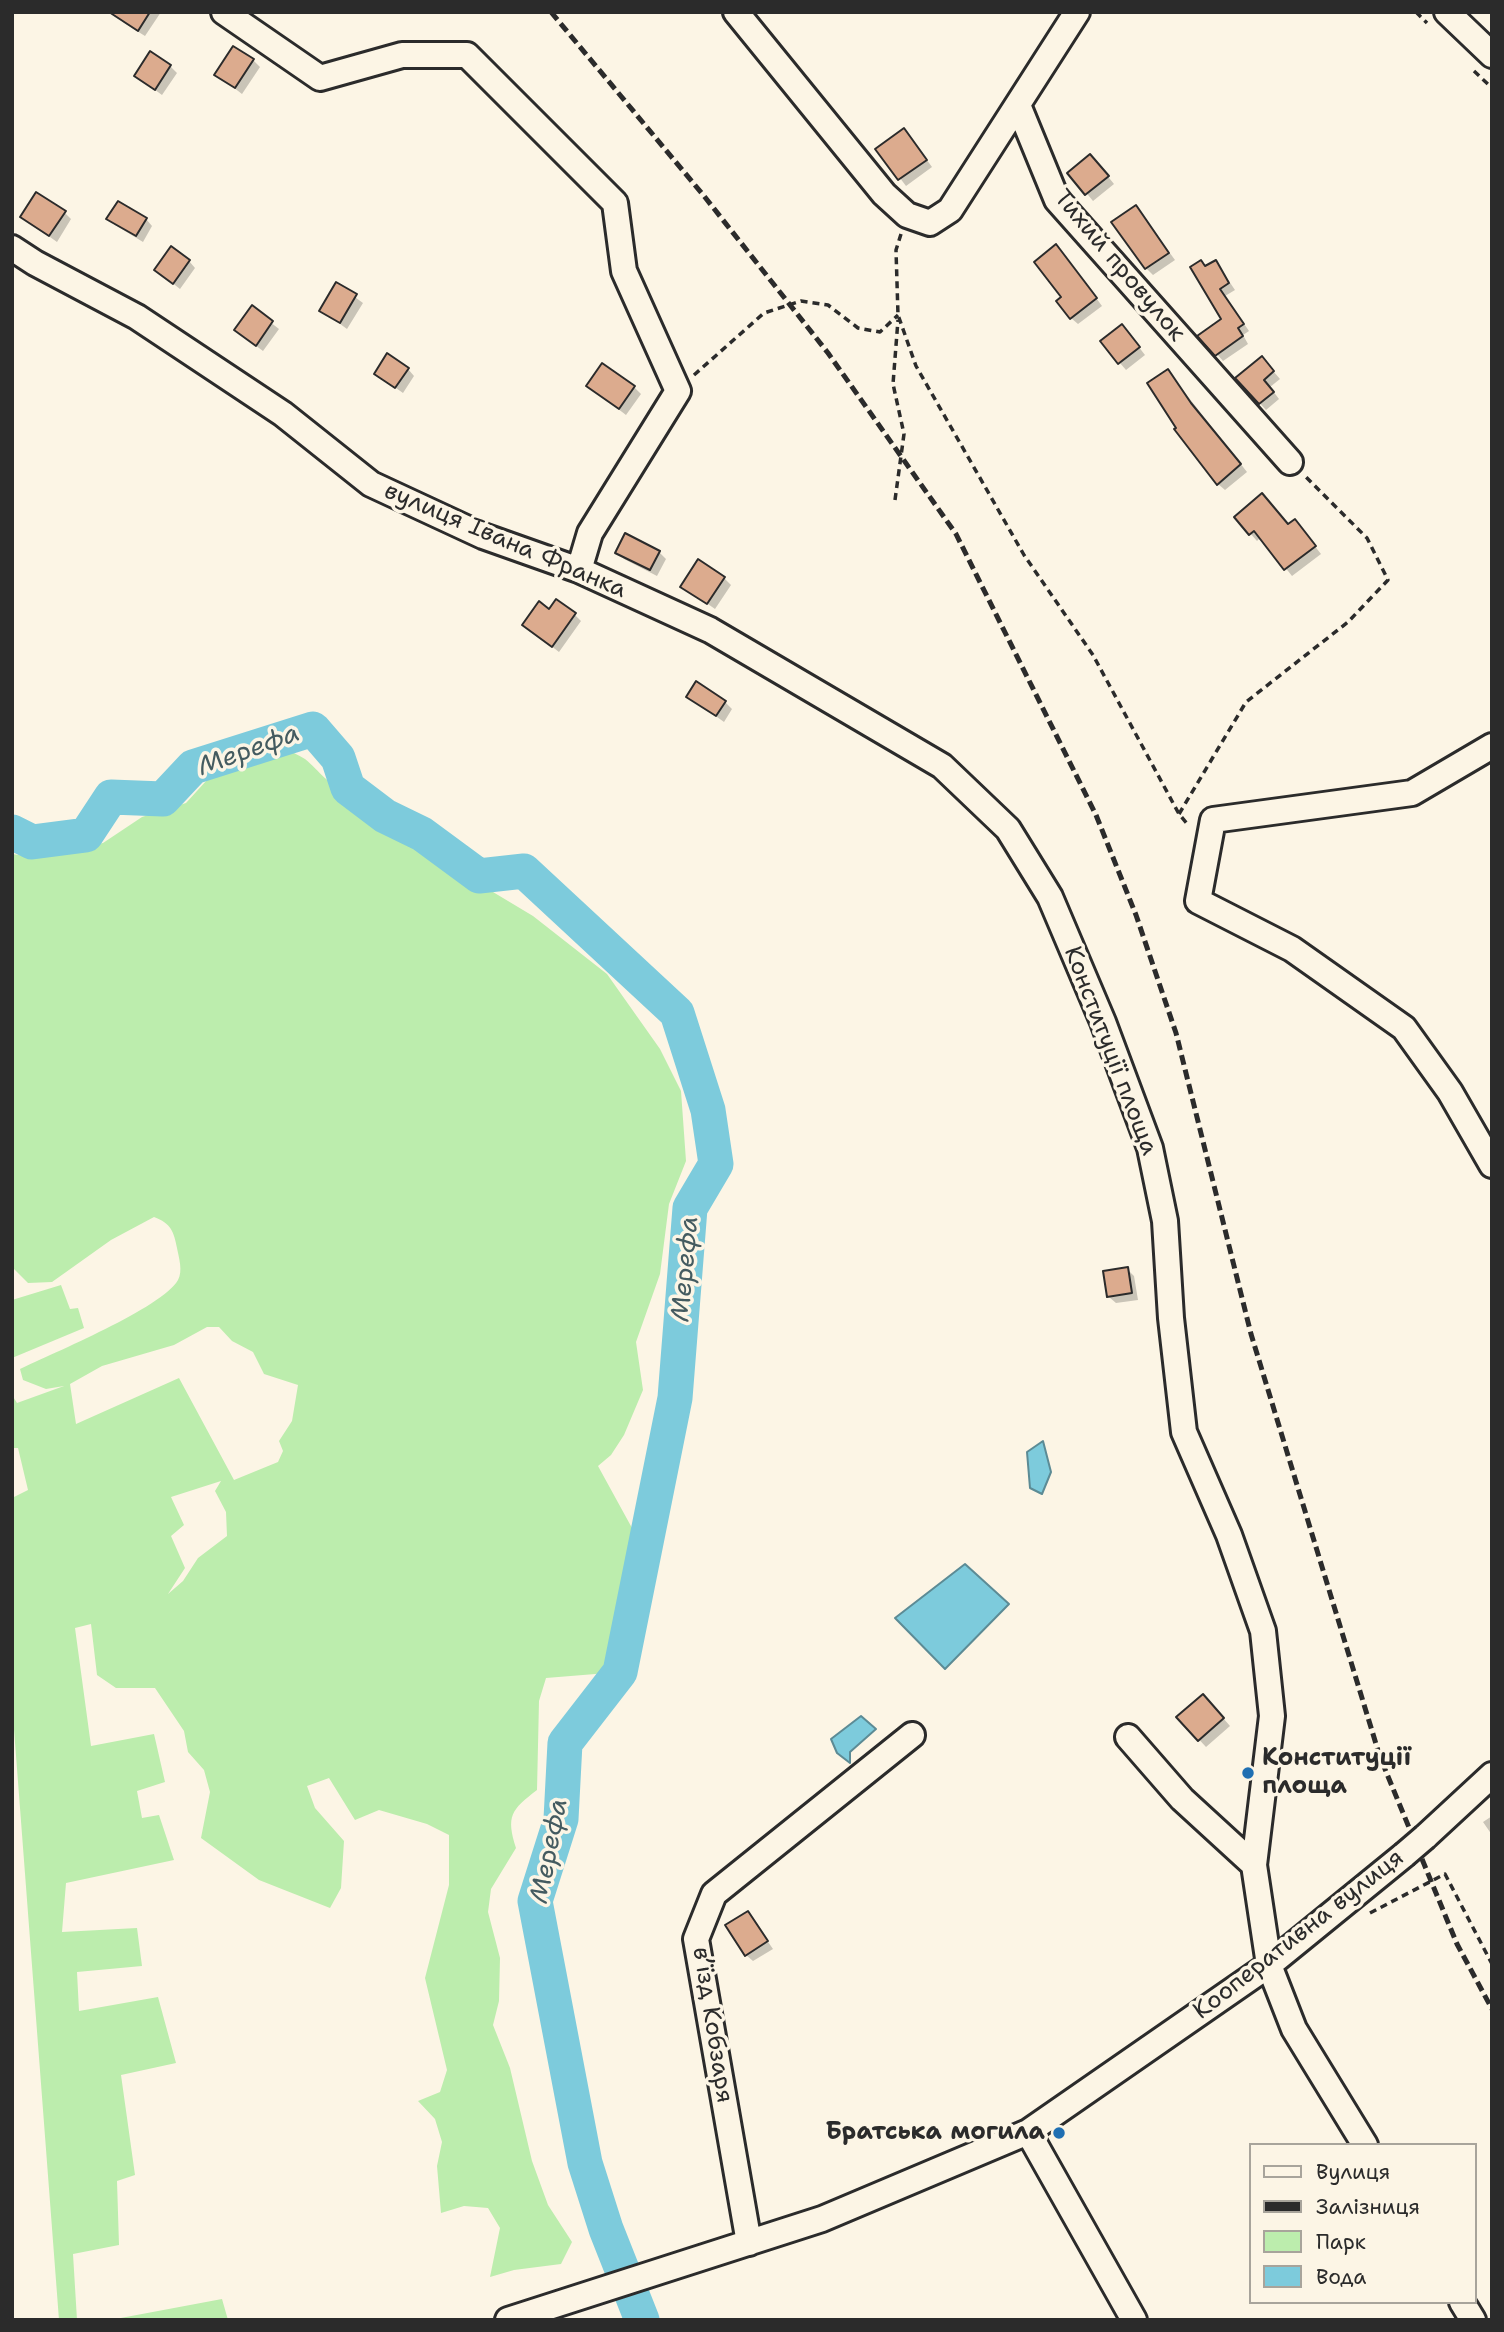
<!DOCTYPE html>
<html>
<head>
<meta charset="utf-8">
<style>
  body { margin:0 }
  #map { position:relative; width:1504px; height:2332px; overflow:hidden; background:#fcf5e5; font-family:"Shantell Sans",sans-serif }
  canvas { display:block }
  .frame { position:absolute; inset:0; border:14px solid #2b2b2b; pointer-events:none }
  .legend { position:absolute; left:1249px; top:2143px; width:228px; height:161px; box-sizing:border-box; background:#fcf5e5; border:2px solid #a8a49b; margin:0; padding:9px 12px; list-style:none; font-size:21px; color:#2b2b2b }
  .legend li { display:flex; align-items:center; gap:14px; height:35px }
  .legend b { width:35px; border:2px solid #a8a49b }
</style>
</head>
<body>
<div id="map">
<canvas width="1504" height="2332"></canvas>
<div class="frame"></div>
<ul class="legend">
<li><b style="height:9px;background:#fcf5e5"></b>Вулиця</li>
<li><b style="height:9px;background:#2b2b2b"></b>Залізниця</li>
<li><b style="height:19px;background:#bcedad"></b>Парк</li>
<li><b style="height:19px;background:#7dcbdc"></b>Вода</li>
</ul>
</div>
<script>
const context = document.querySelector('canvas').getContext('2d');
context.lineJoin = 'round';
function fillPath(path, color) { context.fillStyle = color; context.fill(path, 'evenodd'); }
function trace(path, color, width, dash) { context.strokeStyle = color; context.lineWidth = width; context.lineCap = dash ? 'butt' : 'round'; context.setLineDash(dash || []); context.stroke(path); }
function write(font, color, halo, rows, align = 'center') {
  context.font = font + ' "Shantell Sans",sans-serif'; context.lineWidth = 7; context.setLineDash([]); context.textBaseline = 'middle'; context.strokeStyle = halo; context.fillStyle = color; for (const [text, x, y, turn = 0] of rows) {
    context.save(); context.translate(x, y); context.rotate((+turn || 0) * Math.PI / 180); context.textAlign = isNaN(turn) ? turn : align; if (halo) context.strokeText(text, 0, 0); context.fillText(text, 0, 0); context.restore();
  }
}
const green = new Path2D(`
  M284,748c7,4 15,7 21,11 15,12 23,28 43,29l26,38 20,9 57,39 42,18 40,24 74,58 53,75 21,42 5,70 -17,43 -9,70 -24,68 7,48 -19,45 -13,20 -13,11 34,62 -4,69 -11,47 3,28 -74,6 -7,23 -2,89c-26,20 -31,26 -21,58l-25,41 -3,23 12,46 -1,43 -6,24 17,43 22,93 16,44 24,37 -11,22 -47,6 -24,7 10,-49 -12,-20 -24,-2 -23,7 -4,-47 5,-24 -7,-23 -17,-18 22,-9 7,-22 -22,-92 24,-93v-50l-22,-11 -48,-14 -24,10 -26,-42 -22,8 8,22 29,33 -3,47 -11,20 -71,-28 -58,-42 9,-46 -6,-22 -16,-18 -4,-21 -29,-43h-39l-19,-13 -6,-51 -16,4 16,118 63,-12 11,48 -28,9 5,27 17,-3 15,45 -108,23 -4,49 75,-4 5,38 -65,6 2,39 79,-14 18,66 -55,12 14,100 -18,6 2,64 -46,9 4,66h-18l-47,-617v-205l16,-8 -10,-42h-6v-53l5,8 47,-17 -18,3 -23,-9 -3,-11c33,-16 142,-61 158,-89 5,-9 1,-22 -1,-32 -3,-16 -6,-25 -23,-31l-43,23 -59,42 -24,1 -16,-16v-113l2,-1 -2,-1v-298l21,3 70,-14 39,-26 44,-14 31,-34zM207,1327h12l13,14 21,11 11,22 34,11 -6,36 -13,20 4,10 -5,11 -44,18 -55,-102 -103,46 -6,-40 32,-18 72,-21zM221,1481l-6,10 11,21 1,24 -29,22 -15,23 -15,13 17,-26 -14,-32 13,-11 -13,-28z
  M61,1285l9,24 8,-1 6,20 -72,30v-58z
  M222,2299l6,21h-118z`);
const water = new Path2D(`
  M1043,1441l8,31 -9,22 -12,-6 -3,-36z
  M965,1564l44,40 -64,65 -50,-51z
  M861,1716l15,13 -26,23v11l-13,-10 -6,-14z`);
const shadow = new Path2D(`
  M119,12h42l-16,24 -21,-13 -7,-7z
  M253,60l7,7 -18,27 -26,-20z
  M170,66l7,7 -15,22 -26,-19z
  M910,137l22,30 -26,19 -28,-37z
  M1097,163l17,21 -21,17 -23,-28z
  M1136,207l39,53 -22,15 -7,-7z
  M64,212l7,7 -14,23 -35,-25z
  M109,219h37l6,7 -9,16 -28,-17z
  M1063,253l39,53 -24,18 -7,-6 -7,-21z
  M189,261l6,7 -15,21 -24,-19z
  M1216,262l19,28 -10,6 24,35 -6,4 5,9 -25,17 -6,-7 7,-34 -18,-52z
  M337,284l26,19 -16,26 -26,-19z
  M252,308l27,21 -16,22 -20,-15z
  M1128,333l17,22 -19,15 -24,-28z
  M1268,365l12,14 -10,8 9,12 -13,11 -29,-32z
  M408,369l6,7 -11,17 -27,-19z
  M1168,371l79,101 -22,18 -7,-6z
  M588,386l46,1 7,7 -15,21z
  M1236,517l53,9 6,-5 26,33 -29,22 -31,-39 -4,4z
  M618,552h41l7,7 -9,17 -33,-17z
  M724,578l7,7 -16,24 -33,-23z
  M549,611l26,4 6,6 -22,31 -35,-27z
  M688,696l37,6 7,7 -8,13z
  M1127,1269l7,7 4,24 -22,3 -7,-6z
  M1210,1703l20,23 -24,21 -27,-29z
  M1492,1816v19l-9,-13z
  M748,1913l25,36 -20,12 -7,-6z`);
const river = new Path2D(`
  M12,832l20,10 54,-7 25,-38 52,2 30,-32 120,-38 25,29 10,30 37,28 37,18 57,42 45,-5 153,142 31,97 8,54 -26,44 -15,190 -55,274 -55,71 -4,76 -26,82 50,262 21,66 36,91`);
const building = new Path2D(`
  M109,12h41l-12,19z
  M233,46l21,13 -19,29 -21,-13z
  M150,51l21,14 -16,25 -21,-14z
  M904,128l23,32 -29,20 -23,-31z
  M1090,154l19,22 -24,19 -18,-22z
  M36,192l30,19 -17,25 -29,-19z
  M118,201l29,17 -11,18 -30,-17z
  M1136,205l33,48 -24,16 -34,-47z
  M1056,244l41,54 -27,21 -14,-18 5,-4 -27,-35z
  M171,246l19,14 -17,24 -19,-14z
  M1201,260l4,6 11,-6 13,23 -9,6 24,35 -6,4 5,8 -28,20 -18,-20 24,-17 -31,-52z
  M336,282l21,12 -17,29 -21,-12z
  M252,305l21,16 -17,25 -22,-16z
  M1122,324l18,23 -22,17 -18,-23z
  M387,353l22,15 -14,20 -21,-14z
  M1262,356l12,15 -10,9 10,12 -15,12 -24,-26z
  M602,363l33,23 -16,23 -33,-23z
  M1168,369l23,34 50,61 -24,21 -43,-56 2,-1 -29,-45z
  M1262,493l26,31 7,-5 21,27 -32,24 -30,-39 -5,4 -15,-18z
  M625,533l35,18 -10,19 -35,-17z
  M698,559l27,18 -18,27 -27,-17z
  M556,599l20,14 -24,34 -30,-22 17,-24 10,8z
  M696,681l30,20 -10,15 -30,-19z
  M1128,1267l4,26 -25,4 -4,-26z
  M1203,1694l21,24 -26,23 -22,-24z
  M748,1911l20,30 -23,15 -20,-31z`);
const path = new Path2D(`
  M1416,12l11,11
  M1474,71l18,17
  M901,234l-5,16 2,65 18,51 108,189 69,100 86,159 10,12
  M694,375l70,-62 37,-12 27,4 30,23 22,4 18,-17
  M895,500l9,-66 -11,-50 5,-64
  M1179,814l67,-112 102,-80 40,-42 -21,-42 -62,-62
  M1370,1913l75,-39 47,90`);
const minor = new Path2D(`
  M224,12l96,66 82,-23h65l148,148 9,68 54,120 -88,142 -11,37
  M736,12l148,182 23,21 23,8 20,-13 127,-198
  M1447,12l45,43
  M1018,105l39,95 233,262
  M12,248l23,15 102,54 146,97 88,70 112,52 96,34 131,60 232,136 66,63 42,68 53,125 47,126 15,73 6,97 13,114 45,103 34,96 9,85 -18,149 15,100 25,64 71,116
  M1492,746l-80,47 -199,27 -15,81 94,48 112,79 46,64 42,73
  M1128,1737l54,62 72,66
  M1425,1837l67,-62
  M1028,2132l106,188
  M749,2243l-53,-304 18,-45 198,-159
  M1462,2302l11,18
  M508,2320l314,-101 206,-87 241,-167 135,-110`);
const rail = new Path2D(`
  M551,12l153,184 124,157 128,181 140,281 40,100 40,118 75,301 129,423 77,187 35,65`);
const minorBridge = new Path2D(`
  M1404,1855l21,-18`);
const markers = [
  [1248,1773,7,"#1f6fb2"],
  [1059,2133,7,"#1f6fb2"]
];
const streetNames = [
  ["Тихий провулок",1119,266,50],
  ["вулиця Івана Франка",505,541,23],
  ["Конституції площа",1110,1051,69],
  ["Кооперативна вулиця",1299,1935,-38],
  ["в’їзд Кобзаря",712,2025,81]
];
const poiNames = [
  ["Конституції",1262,1759],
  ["площа",1262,1787],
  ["Братська могила",1045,2133,"right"]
];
const waterNames = [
  ["Мерефа",249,751,-20],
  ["Мерефа",686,1269,-85],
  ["Мерефа",550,1851,-79]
];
fillPath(green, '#bcedad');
fillPath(water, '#7dcbdc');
trace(water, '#5c8b95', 2);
fillPath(shadow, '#0003');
trace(river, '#7dcbdc', 35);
fillPath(building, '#dcab8e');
trace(building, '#2b2b2b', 2);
trace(minor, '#2b2b2b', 30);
trace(path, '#2b2b2b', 3.5, [7, 5]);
trace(minor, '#fcf5e5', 24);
trace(rail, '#2b2b2b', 5, [10, 5]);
trace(minorBridge, '#2b2b2b', 30, []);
trace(minorBridge, '#fcf5e5', 24);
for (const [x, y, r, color] of markers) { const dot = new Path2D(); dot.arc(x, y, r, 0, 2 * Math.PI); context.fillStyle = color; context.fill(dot); trace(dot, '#fcf5e5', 2.5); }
write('24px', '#2b2b2b', '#fcf5e5', streetNames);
write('bold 24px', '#2b2b2b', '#fcf5e5', poiNames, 'left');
write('italic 26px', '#445b60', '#fcf5e5', waterNames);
</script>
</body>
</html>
